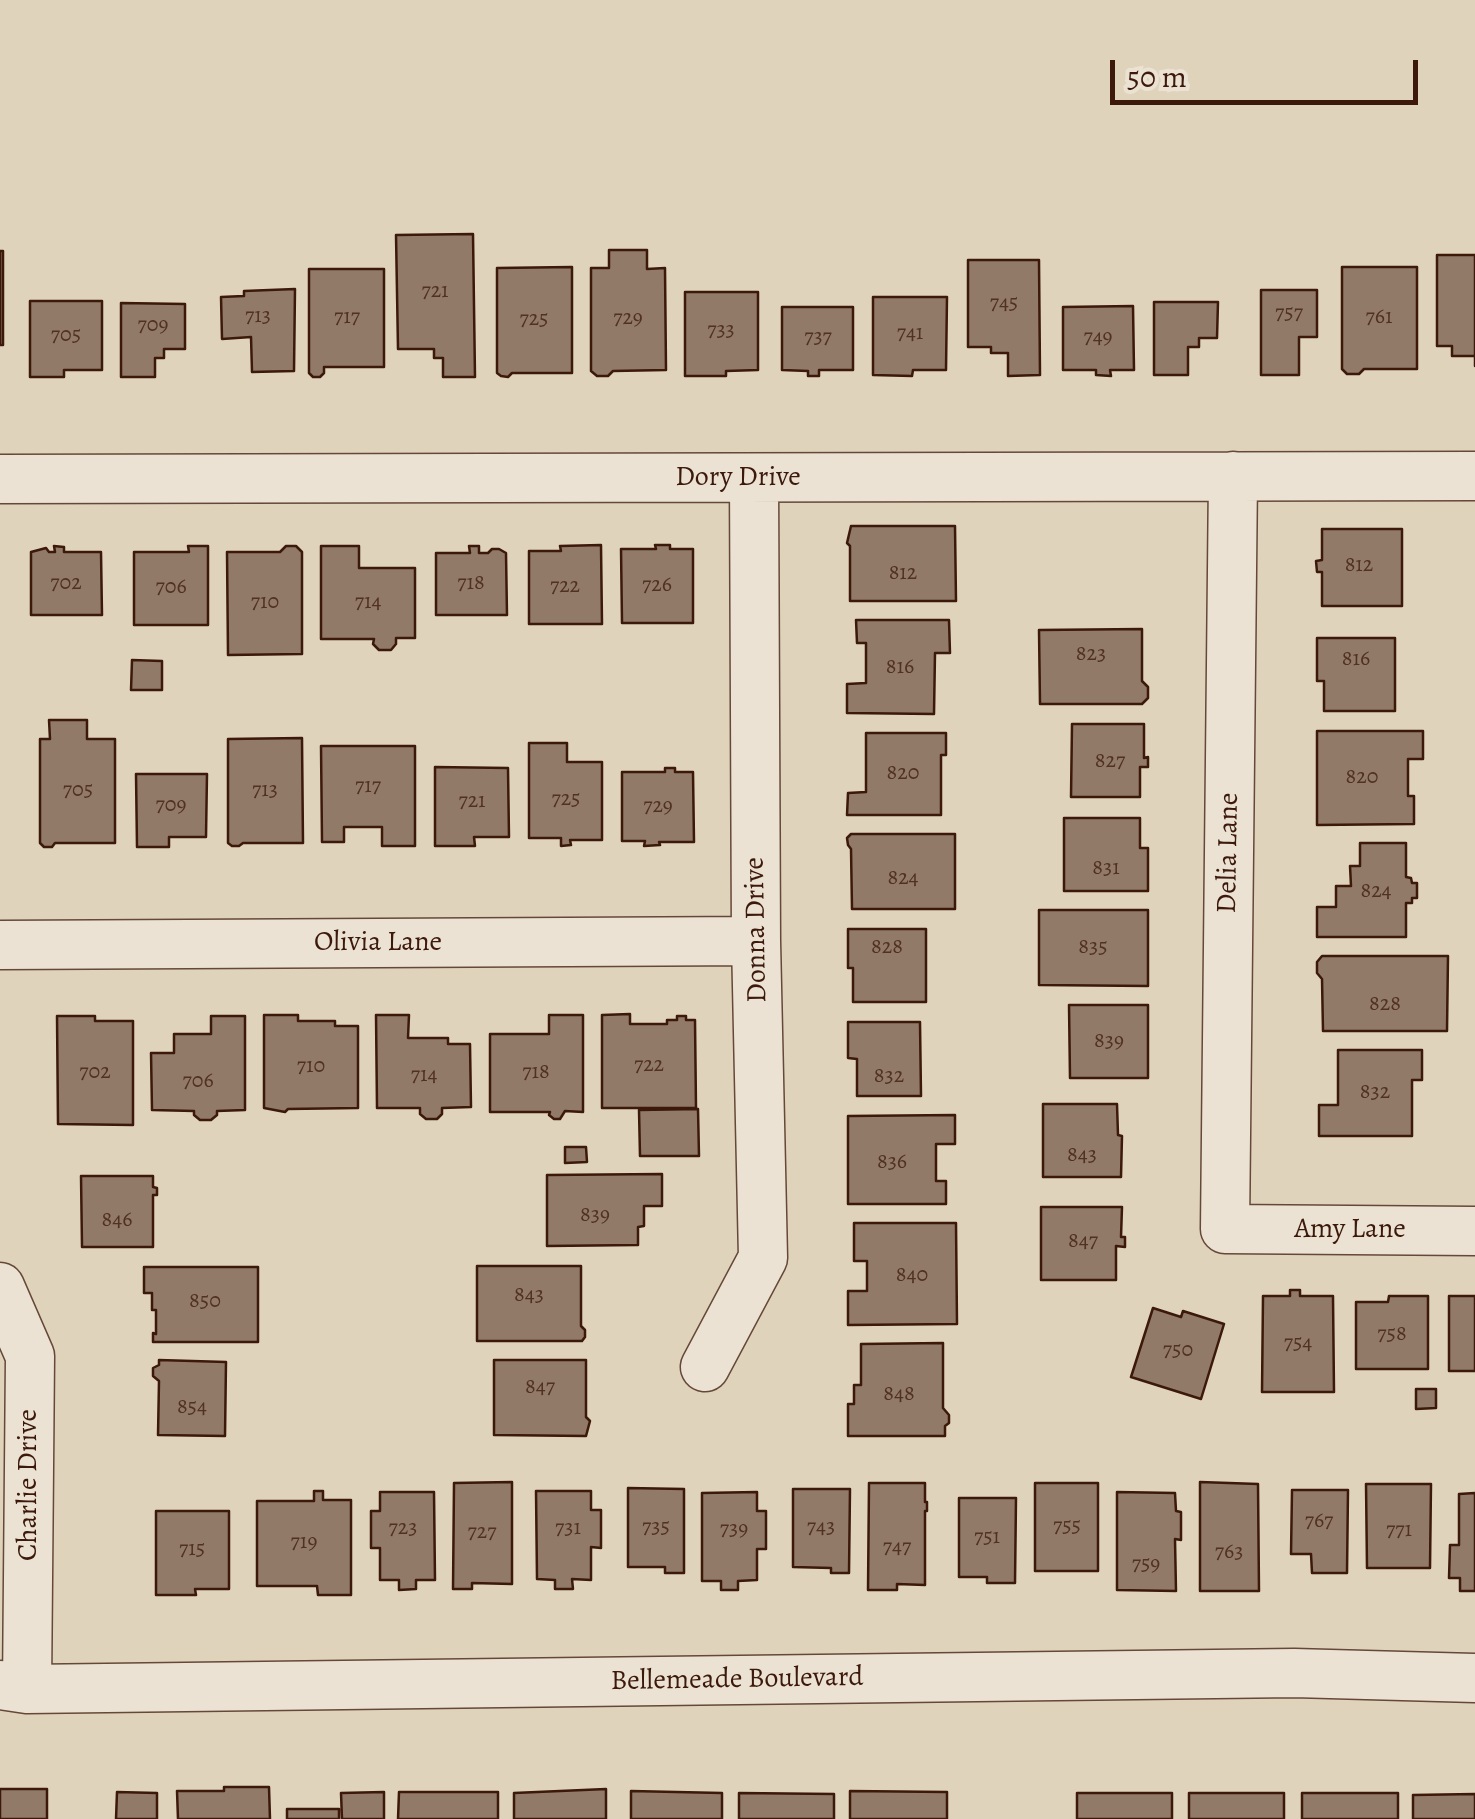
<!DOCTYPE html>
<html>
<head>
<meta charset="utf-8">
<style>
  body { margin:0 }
  #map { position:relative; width:1475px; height:1819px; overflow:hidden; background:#e0d3bb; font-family:Alegreya,serif }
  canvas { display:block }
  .scale { position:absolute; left:1110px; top:60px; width:308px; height:45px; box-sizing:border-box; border:5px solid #3c190b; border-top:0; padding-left:12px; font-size:30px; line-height:35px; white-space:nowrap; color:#3c190b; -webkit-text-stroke:8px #ebe2d3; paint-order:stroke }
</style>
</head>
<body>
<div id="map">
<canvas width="1475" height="1819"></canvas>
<div class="scale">50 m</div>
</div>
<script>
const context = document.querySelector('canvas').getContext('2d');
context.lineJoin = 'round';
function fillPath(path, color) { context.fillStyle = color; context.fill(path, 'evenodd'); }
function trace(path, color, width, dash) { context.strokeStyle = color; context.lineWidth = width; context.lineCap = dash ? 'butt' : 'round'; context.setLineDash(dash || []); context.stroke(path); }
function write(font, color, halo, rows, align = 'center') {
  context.font = font + ' Alegreya,serif'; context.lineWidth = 9; context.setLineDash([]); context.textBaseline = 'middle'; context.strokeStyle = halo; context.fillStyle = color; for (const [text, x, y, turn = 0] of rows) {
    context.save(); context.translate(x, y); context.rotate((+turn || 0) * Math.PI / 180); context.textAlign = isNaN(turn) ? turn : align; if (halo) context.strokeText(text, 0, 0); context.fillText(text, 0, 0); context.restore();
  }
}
const building = new Path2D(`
  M473,234l2,143h-32v-19h-9v-9h-36l-2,-114z
  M609,250h38v19l18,-1 1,102 -53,1 -5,5h-11l-6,-5v-103h18z
  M0,251h3v94h-3z
  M1437,255h38v111v-10h-23v-10h-15z
  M968,260h71l1,115 -32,1v-23h-17v-6h-23z
  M572,267v106h-60l-4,4 -7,-1 -4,-3v-105z
  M1342,267h75v102h-53l-5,5h-12l-5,-5z
  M309,269h75v98h-60v6l-4,4h-7l-4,-4z
  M295,289l-1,82 -42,1 -1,-35 -29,2 -1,-42 23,-1v-5z
  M1261,290h56v47h-18v38h-38z
  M685,292h73v78l-32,1v5h-41z
  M873,297h74l-1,73h-33l-1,6 -39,-1z
  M30,301h72v69h-38v7h-34z
  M1154,302h64l-1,36h-18v9h-11v28h-34z
  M121,303l64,1v45h-21v9h-9v19h-34z
  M1133,306l1,64h-24l1,6 -15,-1v-5h-33v-63z
  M782,307h71v63h-34v6h-11v-5l-26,-1z
  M851,526h104l1,75h-106v-55l-3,-3z
  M1322,529h80v77h-80v-34h-5l-1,-11 6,-1z
  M601,545l1,79h-73v-73h32l-1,-5z
  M655,545h15v4h23v74h-71l-1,-74h35z
  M54,546l10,1v5h37l1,63h-71v-63l15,-4 3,4h6z
  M188,546h20v79h-74v-73h55z
  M286,546h10l6,6v102l-74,1 -1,-103h53z
  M321,546h38v22h56v70h-19v6l-5,6h-12l-6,-6 1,-5h-53z
  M469,546h10v7h9l4,-4h7l7,4 1,62h-71v-62h34z
  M856,620h93l1,33h-15l-1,61 -87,-1v-29l19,-1v-40h-9z
  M1142,629v52l6,6v11l-6,6h-102l-1,-74z
  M1317,638h78v73h-71v-30h-7z
  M132,660l30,1v29h-31z
  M49,720h38v19h28v104h-60l-3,4h-8l-4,-4v-104h10z
  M1072,724h72v34l4,-1v10h-8v30h-69z
  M1317,731h106v28h-15v37h6v28l-97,1z
  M866,733h80v22h-5v60h-94l1,-22 18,-1z
  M302,738l1,105h-60l-4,3h-7l-4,-3v-104z
  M529,743h38v19h35v78h-32l1,5 -10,1v-8h-32z
  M321,746h94v100h-33v-19h-38v15h-22z
  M435,767l73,1 1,69h-35l1,9h-40z
  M665,768h10v4h18l1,70h-35l1,3 -16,1 1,-5h-23v-69h43z
  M136,774h71l-1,63h-37v10h-32z
  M1064,818h76v30h8v43h-84z
  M851,834h104v75h-103l-1,-60 -3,-4 -1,-7z
  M1360,843h46v34l5,1 1,5h5v15h-5v5h-6v34h-89v-30h19v-21h15l-1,-20h10z
  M1039,910h109v76l-109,-1z
  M848,929h78v73h-73v-34h-5z
  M1322,956h126l-1,75h-124l-1,-52 -5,-6v-11z
  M1069,1005h79v73h-78z
  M630,1014v10h37v-4h10v-4h9v4h9l1,88h-94v-93z
  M264,1015h34v6h37v5h23v82l-70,1 -3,3 -21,-4z
  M376,1015h33l-1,23h40v6h22l1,63 -29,1v6l-5,5h-11l-6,-5v-6h-43z
  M549,1015h34v97l-18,-1 -5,8h-6l-5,-4 1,-3h-60v-78h59z
  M57,1016h38v5h38v104l-75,-1z
  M211,1016h34v94l-28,1v4l-6,5h-11l-6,-5v-4l-42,-1 -1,-57h23v-19h37z
  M848,1022h72l1,74h-64v-37l-9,-1z
  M1338,1050h84v30h-10v56h-93v-31h19z
  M1043,1104h74l1,31 4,1 -1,41h-78z
  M698,1109l1,47h-59l-1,-46z
  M955,1115v29h-19v37h10v23h-98v-88z
  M565,1147h21l1,15 -22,1z
  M662,1174v32h-18v20l-6,1v18l-91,1v-71z
  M81,1176h72v11l4,1v7h-4v52h-71z
  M1041,1207h81l-1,30h4v10l-9,-1v34h-75z
  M854,1223h102l1,101 -109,1v-34h19v-30h-13z
  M477,1266h104v60l4,4v7l-3,4h-105z
  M144,1267h114v75h-105v-9l3,1v-24h-4v-17h-8z
  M1290,1290h10v6h33l1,96h-72l1,-96h27z
  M1389,1296h39v73h-72v-67h32z
  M1449,1296h26v75h-26z
  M1153,1308l28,9 2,-6 41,13 -23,75 -70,-22z
  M943,1343v65l6,7v8l-4,3v10h-97v-32h6v-19h7v-41z
  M159,1360l67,2 -1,74 -67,-1 1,-54 -6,-5v-8l6,-3z
  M494,1360h92v57l4,4 -4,15 -92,-1z
  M1416,1389h20v19l-20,1z
  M512,1482v102l-40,-1v6h-19l1,-106z
  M1200,1482l58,2 1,107h-59z
  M869,1483h56v19h2v9h-2v74l-28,-1v6h-29z
  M1035,1483h63v88h-63z
  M1366,1484h65l-1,84h-63z
  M628,1488l56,1v84h-19v-6h-37z
  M793,1489h57l-1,84h-18v-5l-38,-1z
  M1292,1490h56l-1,83h-35l-1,-19h-20z
  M314,1491h9v9h28v95h-33l-1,-9h-60v-85h57z
  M536,1491h55v19h10v38l-10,-1v33l-19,-1 1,10h-18v-9l-18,-1z
  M380,1492h54l1,88h-19v9l-17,1v-10h-19v-32h-9v-37h9z
  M757,1492v19h9v38h-9v31l-19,1v9h-17v-9h-19v-88z
  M1117,1492l58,1 1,18 5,1v28l-6,-1 1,52 -59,-1z
  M1475,1493v98h-15v-13h-11l1,-33h9v-51z
  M959,1498h57l-1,85h-28v-6h-28z
  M156,1511h73v78h-34l1,6h-40z
  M224,1787h45l1,32h-92l-1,-28h47z
  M0,1789h47v30h-47z
  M606,1789v30h-92v-26z
  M631,1791l91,2v26h-91z
  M850,1791l97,1v27h-97z
  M117,1792l40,1v26h-41z
  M384,1792v27h-42l-1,-26z
  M399,1792h99v27h-100z
  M739,1793l95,1v25h-95z
  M1077,1793h95v26h-95z
  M1189,1793h95v26h-95z
  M1302,1793h96v26h-96z
  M1475,1794v25h-62v-24z
  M287,1809h52v10h-52z`);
const minor = new Path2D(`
  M1233,476l-8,753 250,2
  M0,479l1475,-3
  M0,945l756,-4
  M0,1287l30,69 -3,333
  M705,1367l58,-109 -7,-317 -2,-463
  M0,1685l27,4 1267,-16 181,5`);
const numberNames = [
  ["721",435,292],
  ["745",1004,304],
  ["757",1289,314],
  ["713",258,317],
  ["717",347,318],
  ["761",1379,318],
  ["729",628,319],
  ["725",534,320],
  ["709",153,326],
  ["733",721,331],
  ["741",910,334],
  ["705",66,336],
  ["737",818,338],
  ["749",1098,338],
  ["812",1359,566],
  ["812",903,574],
  ["702",66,584],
  ["718",471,584],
  ["726",657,586],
  ["722",565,587],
  ["706",171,588],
  ["710",265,603],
  ["714",368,603],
  ["823",1091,655],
  ["816",1356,660],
  ["816",900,668],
  ["827",1110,762],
  ["820",903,774],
  ["820",1362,778],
  ["717",368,787],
  ["705",78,791],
  ["713",265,791],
  ["725",566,800],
  ["721",472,802],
  ["709",171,806],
  ["729",658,807],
  ["831",1106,869],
  ["824",903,879],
  ["824",1376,892],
  ["828",887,948],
  ["835",1093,948],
  ["828",1385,1005],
  ["839",1109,1042],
  ["722",649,1066],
  ["710",311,1067],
  ["702",95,1073],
  ["718",536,1073],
  ["714",424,1076],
  ["832",889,1077],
  ["706",198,1082],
  ["832",1375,1093],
  ["843",1082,1156],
  ["836",892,1163],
  ["839",595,1216],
  ["846",117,1221],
  ["847",1083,1242],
  ["840",912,1276],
  ["843",529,1296],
  ["850",205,1302],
  ["758",1392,1335],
  ["754",1298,1344],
  ["750",1178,1351],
  ["847",540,1388],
  ["848",899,1395],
  ["854",192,1408],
  ["767",1319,1522],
  ["755",1067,1527],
  ["735",656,1528],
  ["743",821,1528],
  ["723",403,1529],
  ["731",568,1529],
  ["739",734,1530],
  ["771",1399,1531],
  ["727",482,1533],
  ["751",987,1538],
  ["719",304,1543],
  ["747",897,1548],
  ["715",192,1550],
  ["763",1229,1553],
  ["759",1146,1565]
];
const streetNames = [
  ["Dory Drive",738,478],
  ["Delia Lane",1229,853,-89],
  ["Donna Drive",757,930,-91],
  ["Olivia Lane",378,943],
  ["Amy Lane",1350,1230],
  ["Charlie Drive",29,1485,-90],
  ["Bellemeade Boulevard",737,1680,-1]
];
fillPath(building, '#917a67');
trace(building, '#3c190b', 2.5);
trace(minor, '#654837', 51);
trace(minor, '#ebe2d3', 48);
write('22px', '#513122', null, numberNames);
write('28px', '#3c190b', '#ebe2d3', streetNames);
</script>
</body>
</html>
